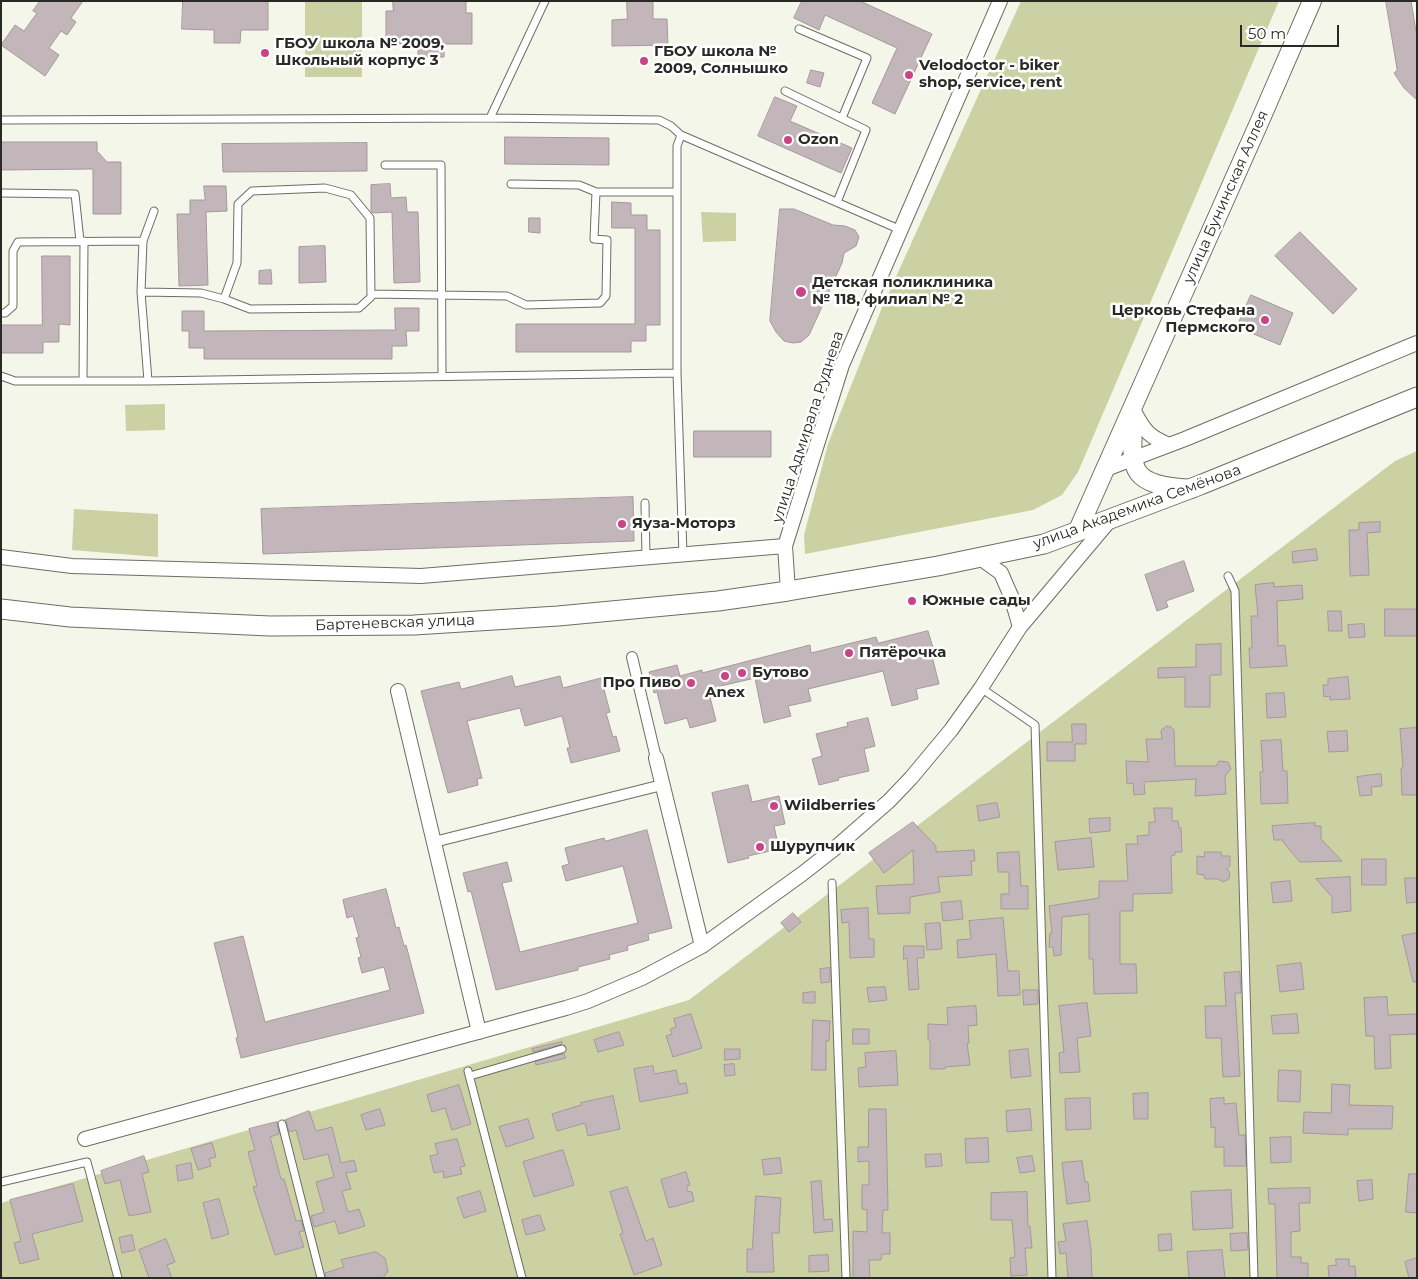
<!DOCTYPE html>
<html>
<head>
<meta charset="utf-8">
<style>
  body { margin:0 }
  #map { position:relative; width:1418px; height:1279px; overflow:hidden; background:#f4f6e9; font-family:Montserrat,sans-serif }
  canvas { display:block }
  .frame { position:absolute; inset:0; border:2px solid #292a25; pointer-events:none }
  .scale { position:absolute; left:1240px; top:25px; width:99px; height:22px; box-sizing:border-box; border:2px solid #292a25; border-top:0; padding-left:6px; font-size:15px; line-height:18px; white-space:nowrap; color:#292a25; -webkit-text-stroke:4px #fff; paint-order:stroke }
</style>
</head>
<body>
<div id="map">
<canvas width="1418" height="1279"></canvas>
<div class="frame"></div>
<div class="scale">50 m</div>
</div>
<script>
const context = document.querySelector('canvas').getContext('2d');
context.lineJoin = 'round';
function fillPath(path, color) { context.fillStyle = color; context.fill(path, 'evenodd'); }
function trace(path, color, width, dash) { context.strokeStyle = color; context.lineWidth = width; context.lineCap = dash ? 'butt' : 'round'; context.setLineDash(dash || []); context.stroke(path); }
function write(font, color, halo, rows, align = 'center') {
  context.font = font + ' Montserrat,sans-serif'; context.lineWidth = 5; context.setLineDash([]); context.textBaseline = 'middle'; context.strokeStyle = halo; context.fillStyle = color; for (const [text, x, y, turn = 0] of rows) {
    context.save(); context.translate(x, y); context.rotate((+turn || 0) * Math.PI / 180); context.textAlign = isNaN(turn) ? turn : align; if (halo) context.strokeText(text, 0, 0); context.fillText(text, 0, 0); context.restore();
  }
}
const green = new Path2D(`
  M305,1h57v76h-57z
  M1021,1h258l-201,471 -16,23 -29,15 -228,44 -1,-19 24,-91 53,-134z
  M701,212l35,1v28l-33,1z
  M165,404v26l-39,1 -1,-26z
  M1417,451v827h-1416v-75l688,-203 706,-539z
  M74,509l84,5v43l-86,-7z`);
const building = new Path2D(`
  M40,1h43l-12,17 5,4 -9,13 -6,-4 -12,17 10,7 -14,21 -44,-31 14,-20 9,6 13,-18 -4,-2z
  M183,1h85v29h-27l-1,13h-26v-13l-32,-1z
  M393,1h73v12h6v31h-28v13h-26v-13l-32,-1v-32h7z
  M627,1h26v18h14l1,26 -56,1v-26l15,-1z
  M802,1h58l72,33 -37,80 -23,-11 25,-55 -72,-33 -6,15 -25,-12z
  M1386,1h25l6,36v63l-13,-12 -10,-15 3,-3z
  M811,70l13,3 -4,14 -13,-4z
  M775,97l22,9 -7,15 62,27 -11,25 -83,-37z
  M505,137l104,1v27l-104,-1z
  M1,142h96v9l10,11h14v52h-28v-45l-92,1z
  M367,143v28l-144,1 -1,-28z
  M390,184l1,14 15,-1 1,15h11l2,70 -26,1 -2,-71 -19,1 -2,-2v-26z
  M204,186h22l1,25 -21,1 2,73 -29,1 -2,-72h13v-14h15z
  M612,202l19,1v12h16v15h13v95h-14v16h-15v11h-115v-28h119v-96h-23z
  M780,209h14l39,16 12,1 10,4 4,7 -3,9 -12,7 -2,10 -33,72 -8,7 -8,1 -9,-2 -8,-9 -6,-11z
  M529,218h11v15l-11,-1z
  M1300,232l57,57 -24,25 -58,-58z
  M325,246l1,36 -27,1v-36z
  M42,256h28v69l-11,-1v18h-16v11h-42v-28h41z
  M271,270l1,14h-13v-13z
  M1251,295l42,18 -13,32 -43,-18z
  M395,308h24v23h-13l1,15h-15v13h-188v-11h-15v-17h-7v-20h22v20l191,-1z
  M694,431h77v26h-77z
  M633,497l1,44 -371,13 -2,-45z
  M1380,522v10l-13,1 2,42 -19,1 -1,-46h10v-7z
  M1316,549l2,11 -25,3 -1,-11z
  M1184,561l10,30 -28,10 2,6 -11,4 -12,-36z
  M1274,583v4l28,-2 1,14 -26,2 1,45 7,-1 2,21 -37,2 -1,-20h3l-1,-32h7l-3,-31z
  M1385,609h32v27h-32z
  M1328,611h13l1,20h-13z
  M1364,624l1,13 -16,1 -1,-13z
  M928,631l6,20 -3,1 8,32 -23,5 2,10 -26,7 -9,-35 -75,18 3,12 -23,5 3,10 -27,7 -9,-45 -47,11 8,32 -26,7 -3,-10 -22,6 -8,-32 -3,1 -5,-21 28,-7 3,11 22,-6v3l108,-28 1,8 65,-16 2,6z
  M1221,644v31h-11v32h-25v-30l-27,1v-10l38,-1v-22z
  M512,676l3,11 45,-11 3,12 38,-10 9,34 -4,1 7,24 3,-1 4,15 -49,12 -4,-15h3l-8,-32 -37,10 -5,-18 -53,13 15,57 -5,1 1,6 -30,8 -27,-102 38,-9 2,7z
  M1348,677l2,22 -20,1v-4l-6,1 -1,-12h5v-6z
  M1284,693l2,24 -19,1 -1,-24z
  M868,718l7,28 -11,3 5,22 -31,7 1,2 -20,5 -7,-26 10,-3 -6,-22 32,-8 -1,-3z
  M1072,724h14v20h-11v17h-28v-19h25z
  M1167,726l4,1 3,3 1,36h41l3,-5 9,1 3,7 -6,7 1,18 -31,2 1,-17 -52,3 1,12 -11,1 -1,-12 -6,1 -1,-23 22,1 -2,-23h16l-1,-8z
  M1417,728v67h-15l-1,-27 2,-1 -3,-38z
  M1347,731l1,20 -19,1 -2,-20z
  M1281,740l2,31h4l1,32 -27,1 -1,-32h3l-2,-31z
  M1381,774l1,12 -11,1 1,8 -12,1 -3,-19z
  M748,785l4,17 27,-6 6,28 -11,2 5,23 -31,7 1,2 -21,5 -16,-70z
  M997,803l3,14 -21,4 -2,-15z
  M1154,808h18v13h6l1,7h2l1,24h-7v3l-4,1 1,37 -39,1v17h-13v53h16l1,29 -43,1 -1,-35h-4v-45l-27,3 -1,38 -7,1 -1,-9h-4l1,-14h2l-3,-27 50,-8v-17h29l-2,-37h12l-1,-8 12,-1v-13h6z
  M1110,818v13l-20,2 -1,-14z
  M913,822l23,24v6l38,-2 1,11h-4l1,14 -34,2 2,15 -30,5v16l-32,1 -2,-28 38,-2 -1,-34 -29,23 -15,-20z
  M1315,823v3h6v13l21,22 -42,1 -17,-20v-2h-9l-2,-14z
  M647,830l25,98 -24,6 1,6 -22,6 1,4 -19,5 1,4 -32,8v3l-82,20 -25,-99 -3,1 -5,-19 44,-11 5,19 -10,2 18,69 118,-29 -15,-57 -57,15 -4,-15 7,-2 -4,-16 39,-10 1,3z
  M1091,838l3,29 -36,3 -3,-28z
  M1019,852l2,34h7v23h-27v-15h8v-22h-11l-1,-19z
  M1205,852h16l1,4h8v10l-3,3 3,4 -1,6 -6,3 -5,-3h-13l-1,-4 -7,-1v-18l7,1z
  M1362,859h24v26h-24z
  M1350,877l1,34 -19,2v-16l-16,-18z
  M1405,878h12v24l-10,1z
  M1290,881l2,20 -19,2 -2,-20z
  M386,889l10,39 3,-1 5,19 2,-1 18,68 -183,45 -5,-20 2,-1 -24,-94 29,-7 22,86 125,-32 -6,-23 -22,6 -4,-15 3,-1 -5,-19 3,-1 -6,-21 -6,2 -4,-18z
  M961,901l2,18 -20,2 -2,-18z
  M868,908l1,31h5v18l-24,1 -1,-36 -7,1 -1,-13z
  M793,913l8,9 -12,10 -8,-9z
  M1003,918l5,53h11l1,24 -22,1 -2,-42 -38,4 -1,-18 14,-1 -2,-18z
  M940,923l2,26 -15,1 -2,-26z
  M1417,933v49h-4l-11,-46z
  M904,946h20v12h-7l2,31 -10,1 -2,-32 -3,1z
  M1301,963l3,26 -24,3 -3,-26z
  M830,968v14l-9,1 -1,-14z
  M1240,972l1,21h-6l5,83 -17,1 -2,-39h-15l-1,-32h21l-2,-33z
  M885,987l2,13 -18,2 -2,-14z
  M1023,990h15v14l-14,1z
  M815,992v11h-12v-10z
  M1387,997l1,18 29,-1v20l-27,1 1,33 -16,1 -1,-33h-8l-2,-38z
  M1087,1003l4,33 -14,2 3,34 -20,1 -1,-20 5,-1 -5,-46z
  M976,1006l1,19 -9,1 1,17h-2l3,22 -25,2v2h-15v-29h-2v-16l20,1 -1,-17z
  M691,1014l11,34 -29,9 -7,-21 6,-2 -2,-5 6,-2 -2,-8z
  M1297,1014l2,19 -26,1 -2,-18z
  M813,1020l17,1 -1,20h-3v29h-14z
  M853,1029h16v15h-16z
  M619,1032l5,13 -26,7 -4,-12z
  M562,1042v2l-29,8 -1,-3z
  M725,1049h15v10l-15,1z
  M1028,1049l3,27 -20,2 -2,-27z
  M896,1051l2,34 -39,2 -1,-19 8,-1 -1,-14z
  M564,1054l2,4 -30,7 -1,-3z
  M734,1064l1,11 -10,1 -1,-11z
  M653,1066l1,8 22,-4 3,14 7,-1 2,10 -48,9 -6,-33z
  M1279,1070l22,1 -1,31 -22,-1z
  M1332,1084l18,1 -1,20 44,1 -1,23h-44v6l-45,-2 1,-21 27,1z
  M459,1085l12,39 -19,6 -7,-22 -13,4 -5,-17z
  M1148,1093v26h-14l-1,-25z
  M613,1096l7,33 -32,7 -3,-13 -28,8 -5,-17 29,-9v-2z
  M1090,1098l1,31 -25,1 -1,-31z
  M1224,1098v6l12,-1 3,32h6l1,31h-22v-19h-9v-20l-4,1 -1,-29z
  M380,1109l5,16 -19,5 -5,-15z
  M869,1109h17l2,101h-5l-1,23h8v21h-8l-1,6h-12l1,18h-17v-47l14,1v-22l-5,-1v-24h7v-24l-11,1v-15h10z
  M1030,1109l2,21 -25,2 -1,-21z
  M309,1111l7,20 16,-4 9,36 13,-3 3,11 -11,2 5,16 -9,2 6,21 11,-3 6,17 -26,8 -4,-13 -21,6 -3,-11 13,-4 -8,-30 18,-5 -6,-23 -24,6 -8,-30 -7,2 -3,-12z
  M528,1119l6,19 -28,9 -7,-20z
  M277,1122l2,12 -9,3 11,42h3l12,42 5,-1 3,11 -5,1 5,15 -29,8 -22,-68 4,-1 -9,-34 7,-2 -6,-21z
  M1291,1137v25l-20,1 -1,-25z
  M988,1138l1,24 -23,1 -1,-24z
  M457,1139l8,27 -5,1 2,7 -18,4 -1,-7 -9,2 -4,-17 8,-2 -3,-10z
  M212,1143l4,14 -7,2 2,7 -13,4 -7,-21z
  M563,1150l11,35 -40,12 -11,-35z
  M941,1154l1,12 -16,1 -1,-12z
  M144,1156l5,16 -7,2 9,38 -22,4 -9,-36 -15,4 -4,-13z
  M1032,1156l3,15 -15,2 -3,-15z
  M780,1158l2,15 -18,2 -2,-15z
  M1082,1161l3,21h3l2,19 -23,3 -5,-41z
  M191,1163l2,15 -15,3 -2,-15z
  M686,1172l4,13 -3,1v5l5,1 2,9 -25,7 -8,-28z
  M1409,1174h8v39l-11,-1z
  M1372,1180l1,19 -14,2 -2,-20z
  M821,1181l3,39 8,-1 1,12 -19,2 -3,-51z
  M73,1184l10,37 -51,13 7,25 -19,5 -6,-21 7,-2 -11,-41z
  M627,1187l19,54 7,-3 9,27 -28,10 -14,-41 3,-1 -13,-41z
  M1310,1188v15h-11l1,28 -9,1v25h10v6h7v15h-31l-2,-74h-6l-1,-15z
  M1231,1190l2,38 -40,2 -2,-38z
  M480,1191l6,20 -22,7 -7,-20z
  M1027,1192l1,34h2l2,22h-7l2,27 -16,1 -1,-18 5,-1 -3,-37h-21v-27z
  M756,1196l25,2 -2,35h-7l2,39h-27v-23h5z
  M219,1199l10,35 -17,5 -9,-36z
  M540,1215l5,15 -19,5 -4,-15z
  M1087,1221l4,29 1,28h-24l-2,-25 -6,1 -2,-12 8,-1 -3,-17z
  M1247,1233l1,17 -17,1 -1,-17z
  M1171,1234l1,16 -13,1 -1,-16z
  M132,1235l3,15 -13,3 -3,-15z
  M166,1239l9,23 -8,3 5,13h-23l-10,-28z
  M1222,1250l3,28h-36l-2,-26z
  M376,1252l9,6 3,13 -5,7h-57l-1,-5 19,-6 -3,-7z
  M828,1255l1,16 -20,1v-16z
  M1417,1258v20h-8l-4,-16z
  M1336,1259h13v7h6l1,12h-27l-1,-12 8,-1z`);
const service = new Path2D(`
  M799,29l68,29 -25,60
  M785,91l81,39 -29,72
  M490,118l55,-117
  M1,120l489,-2 169,2 12,6 10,9 220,95
  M385,165h56l1,211
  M511,184l68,1 17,7
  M1,193l74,1 5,47
  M141,292l60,1 23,6 26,10 109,-1 12,-11 -1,-79 -19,-23 -26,-7 -73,3 -14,13 -1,59 -13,36
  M371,294l136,2 19,9 74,-2 6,-7 1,-56 -13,-1 2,-47h81
  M1,313h4l8,-7v-55l5,-9 125,-1
  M677,373v-227l4,-11
  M1,376l14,5h133l529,-8 6,182
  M83,381l1,-140
  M148,381l-7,-89 2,-51 11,-30
  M645,503l1,55
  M1228,576l7,15 19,687
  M981,688l54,37 17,553
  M832,883l14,395
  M468,1071l54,207
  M470,1076l92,-27
  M282,1124l39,154
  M1,1182l86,-20 31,116`);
const pedestrian = new Path2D(`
  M632,657l24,101
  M434,842l228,-57`);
const minor = new Path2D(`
  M1135,413c10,19 15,24 34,32
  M1106,469l79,-30 232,-96
  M1,557l71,9 349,10 364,-30
  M979,557l22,16 10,23 9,31
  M788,591l-3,-45 57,-181 158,-364
  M398,691l81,341
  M656,758l46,188
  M85,1139l481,-131 22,-7 54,-23 60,-32 100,-72 32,-25 55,-48 22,-23 40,-48 30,-42 39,-61 90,-107`);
const tertiary = new Path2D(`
  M1134,417c-5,58 -2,67 57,72
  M1078,530l181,-407 53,-122`);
const secondary = new Path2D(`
  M1,609l69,8 200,9 144,-1 144,-9 160,-15 70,-10 150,-25 106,-22 156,-59 217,-88`);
const markers = [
  [265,53,5,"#c94486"],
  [644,61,5,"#c94486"],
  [909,75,5,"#c94486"],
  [788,140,5,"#c94486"],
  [801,292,6,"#c94486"],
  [1265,320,5,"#c94486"],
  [622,524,5,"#c94486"],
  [912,601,5,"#c94486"],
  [849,653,5,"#c94486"],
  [742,673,5,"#c94486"],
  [725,676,5,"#c94486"],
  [691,683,5,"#c94486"],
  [774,806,5,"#c94486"],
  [760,847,5,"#c94486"]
];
const poiNames = [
  ["ГБОУ школа № 2009,",275,44],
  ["Школьный корпус 3",275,61],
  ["ГБОУ школа №",654,52],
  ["2009, Солнышко",654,69],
  ["Velodoctor - biker",919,66],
  ["shop, service, rent",919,83],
  ["Ozon",798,140],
  ["Детская поликлиника",812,283],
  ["№ 118, филиал № 2",812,300],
  ["Церковь Стефана",1255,311,"right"],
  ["Пермского",1255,328,"right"],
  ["Яуза-Моторз",632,524],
  ["Южные сады",922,601],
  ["Пятёрочка",859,653],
  ["Бутово",752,673],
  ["Про Пиво",681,683,"right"],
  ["Anex",725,693,"center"],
  ["Wildberries",784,806],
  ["Шурупчик",770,847]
];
const streetNames = [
  ["улица Бунинская Аллея",1226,197,-66],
  ["улица Адмирала Руднева",808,427,-72],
  ["улица Академика Семёнова",1137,507,-20],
  ["Бартеневская улица",395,623,-2]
];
fillPath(green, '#cbd1a2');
fillPath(building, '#c3b6bb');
trace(building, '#a5989d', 1);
trace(service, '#6c6e63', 9);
trace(pedestrian, '#6c6e63', 12);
trace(minor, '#6c6e63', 16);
trace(tertiary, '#6c6e63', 20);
trace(secondary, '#6c6e63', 21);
trace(service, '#fff', 7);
trace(pedestrian, '#fff', 10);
trace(minor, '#fff', 14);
trace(tertiary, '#fff', 18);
trace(secondary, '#fff', 19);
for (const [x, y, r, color] of markers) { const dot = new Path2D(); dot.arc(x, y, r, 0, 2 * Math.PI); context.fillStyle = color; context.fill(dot); trace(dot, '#fff', 2); }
write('bold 15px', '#292a25', '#fff', poiNames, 'left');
write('15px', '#292a25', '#fff', streetNames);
</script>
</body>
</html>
